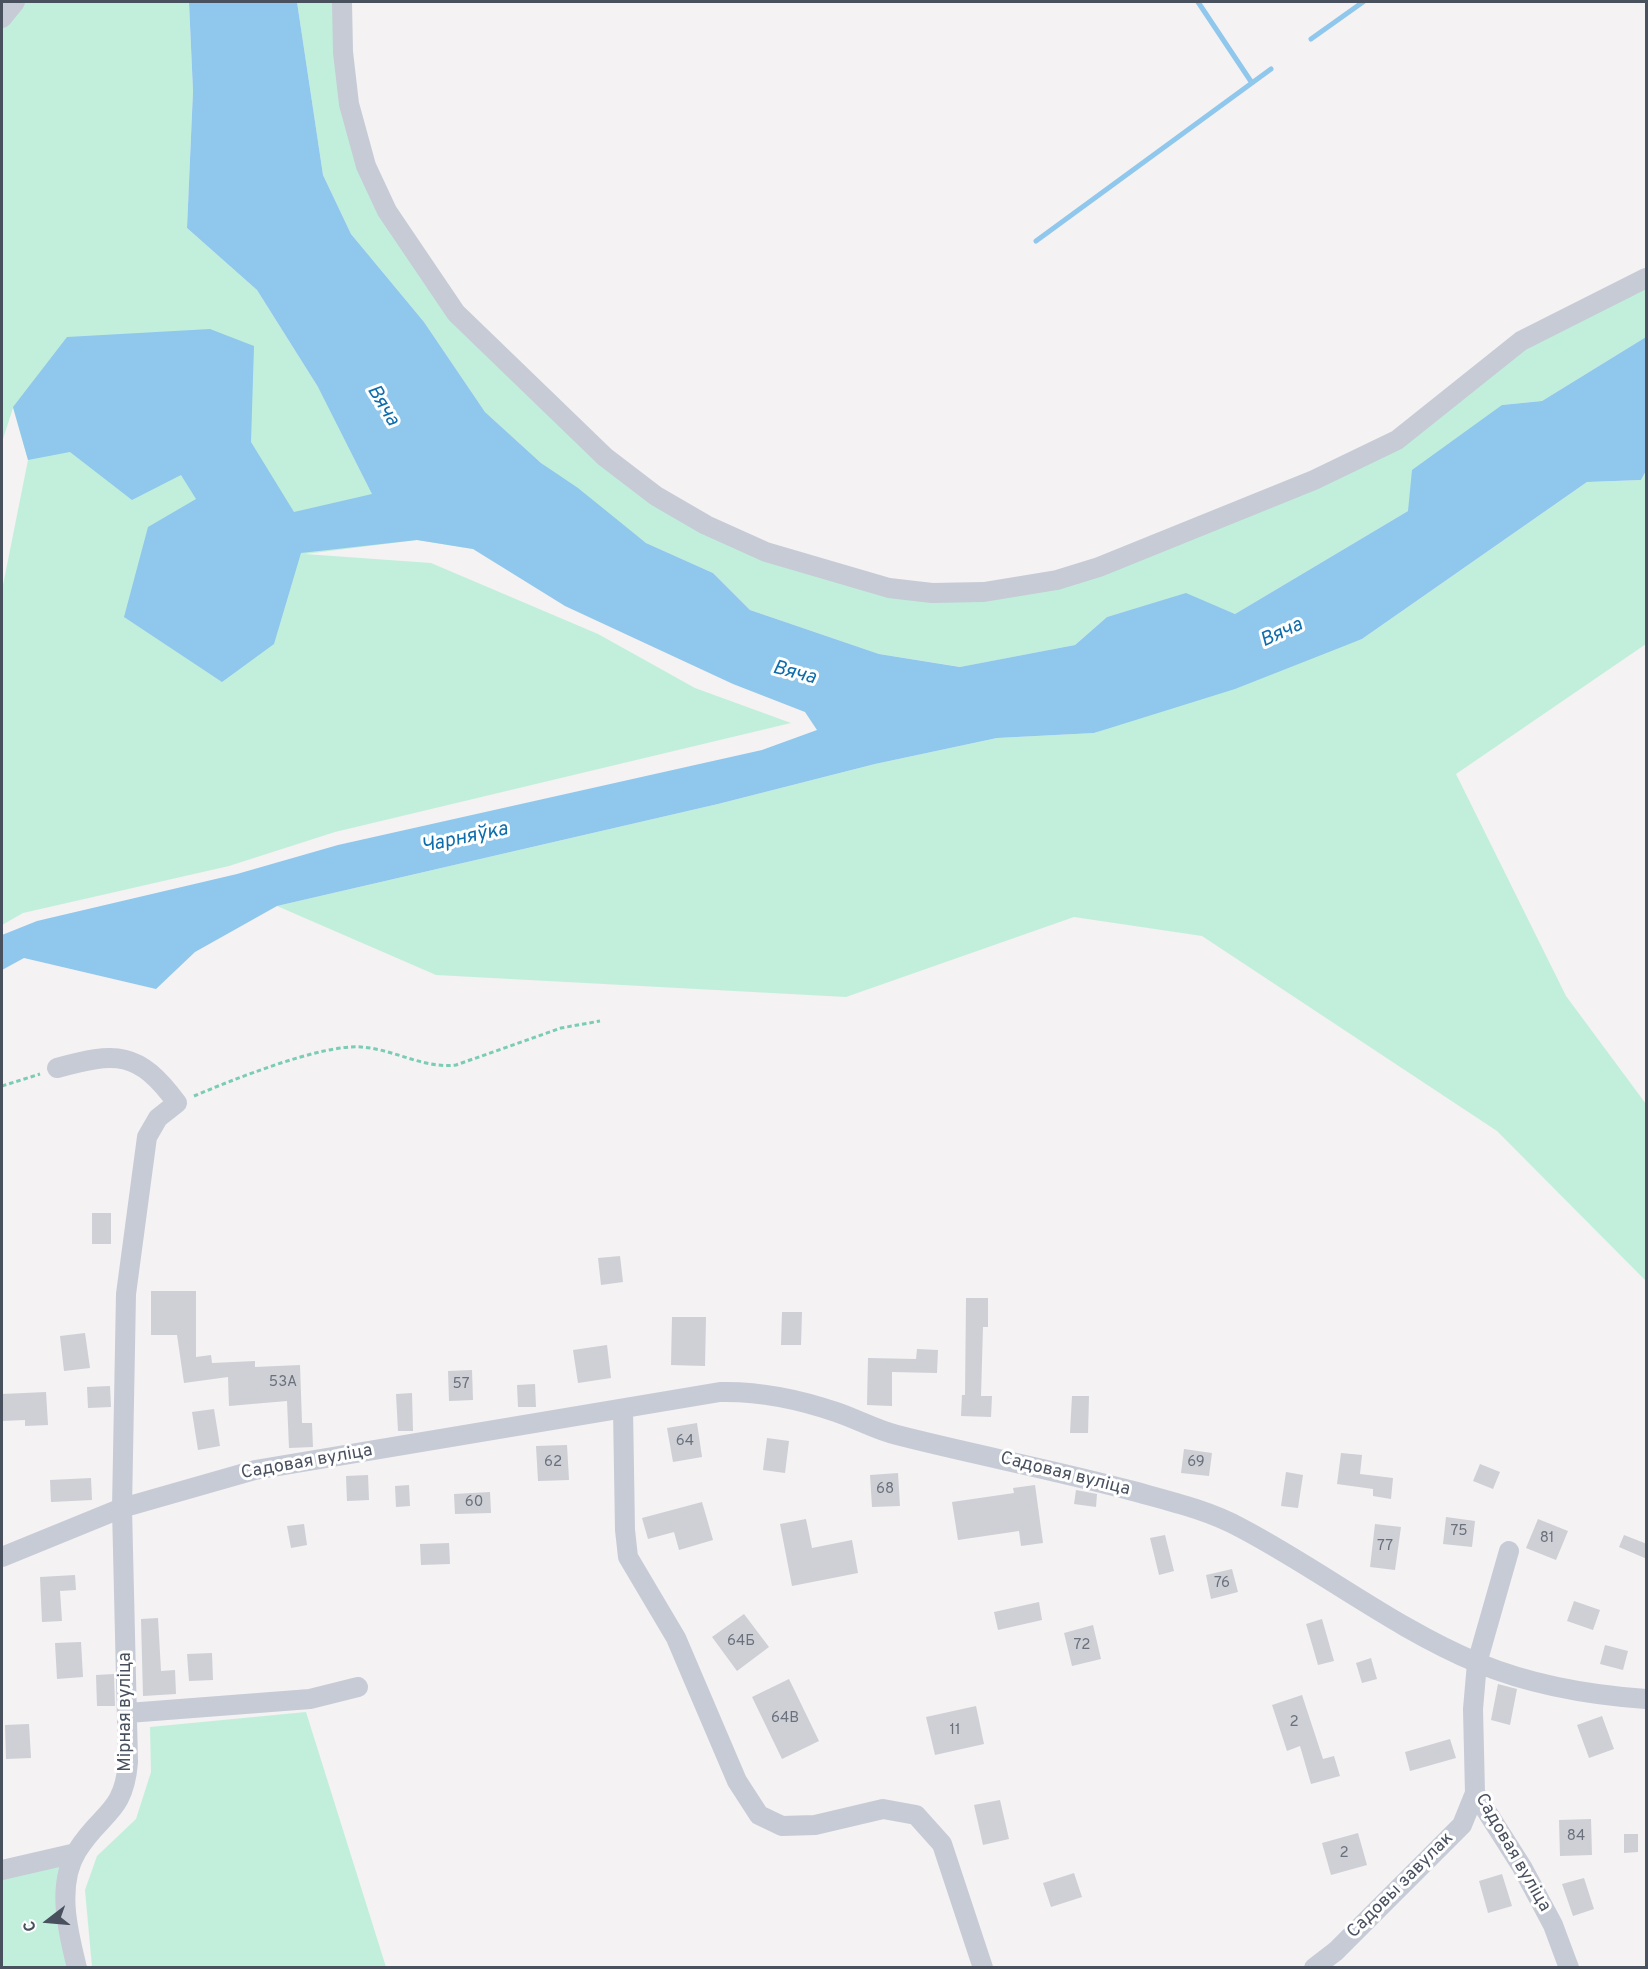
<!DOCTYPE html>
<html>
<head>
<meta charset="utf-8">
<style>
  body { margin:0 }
  #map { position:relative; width:1648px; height:1969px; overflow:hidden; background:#f4f2f2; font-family:Overpass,sans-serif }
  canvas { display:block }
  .frame { position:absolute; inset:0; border:3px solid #49515f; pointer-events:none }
  .north { position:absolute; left:18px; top:1891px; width:60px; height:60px; -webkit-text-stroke:4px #fff; paint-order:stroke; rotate:254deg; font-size:16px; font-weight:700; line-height:24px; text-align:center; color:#49515f }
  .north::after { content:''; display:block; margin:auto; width:21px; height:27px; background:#49515f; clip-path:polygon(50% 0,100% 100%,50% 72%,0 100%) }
</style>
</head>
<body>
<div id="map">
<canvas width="1648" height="1969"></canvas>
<div class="frame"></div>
<div class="north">С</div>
</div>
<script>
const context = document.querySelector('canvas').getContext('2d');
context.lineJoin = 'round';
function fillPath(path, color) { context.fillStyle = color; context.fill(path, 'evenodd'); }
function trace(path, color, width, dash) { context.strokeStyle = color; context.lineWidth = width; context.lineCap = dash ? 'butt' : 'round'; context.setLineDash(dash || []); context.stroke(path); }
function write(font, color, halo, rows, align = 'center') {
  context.font = font + ' Overpass,sans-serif'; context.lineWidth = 6; context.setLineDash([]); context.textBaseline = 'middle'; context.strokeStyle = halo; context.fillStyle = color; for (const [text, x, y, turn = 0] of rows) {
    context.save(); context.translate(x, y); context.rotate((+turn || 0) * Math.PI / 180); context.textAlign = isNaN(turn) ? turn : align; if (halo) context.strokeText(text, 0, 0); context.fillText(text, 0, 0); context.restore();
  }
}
const green = new Path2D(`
  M15,2h174l4,89 -6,137 70,62 61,97 155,162 -56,-9 -112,14 126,9 167,71 97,54 96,35 -456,109 -106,34 -206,47 -21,12v-335l26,-130 -15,-52 -11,34v-424z
  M297,2h45l7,102 65,151 144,159 148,111 183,63 168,-8 340,-140 124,-99 125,-63v59l-104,64 -40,4 -94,106 -173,103 -49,-20 -79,23 -32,28 -114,22 -82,-13 -129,-44 -37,-37 -67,-30 -105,-80 -56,-51 -61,-90 -73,-88 -28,-59z
  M1646,471v173l-190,130 110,222 80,108v177l-149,-150 -295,-195 -128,-19 -228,80 -410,-22 -159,-69 441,-102 157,-40 122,-26 97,-5 268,-94 225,-157 54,-2z
  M306,1712l80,255h-294l-7,-77 12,-34 39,-37 15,-47 -1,-45z
  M76,1853l-8,23 9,91 -75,1v-95z`);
const water = new Path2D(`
  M189,2h108l26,173 28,59 73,88 61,90 56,51 37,25 68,55 67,30 37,37 129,44 81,13 115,-22 32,-28 79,-24 49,21 173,-103 4,-41 90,-65 40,-4 104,-64v134l-5,9 -54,2 -225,157 -127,50 -141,44 -97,5 -122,26 -157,40 -441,102 -82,46 -39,37 -132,-31 -22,12v-35l35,-14 200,-47 101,-29 424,-95 55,-20 -12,-18 -72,-28 -168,-78 -92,-57 -56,-9 -116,13 -27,91 -52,38 -98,-65 24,-90 48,-28 -15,-24 -49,25 -62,-48 -42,8 -15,-53 54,-70 143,-8 44,17 -3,96 43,70 78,-18 -54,-107 -61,-97 -70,-62 6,-137z`);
const stream = new Path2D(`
  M1198,2l54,81
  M1311,39l52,-37
  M1036,241l235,-172`);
const building = new Path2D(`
  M92,1213h19v31h-19z
  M620,1256l3,26 -22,3 -3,-27z
  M151,1291h45v66l15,-2 1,8 43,-2v6l45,-2 2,58h10l1,24 -24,1 -2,-47 -58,5 -1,-29 -44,6 -7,-48h-26z
  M966,1298h22v29h-5l-2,69h11l-1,21 -30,-1 1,-21h3z
  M782,1312h20l-1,33h-20z
  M672,1317h34l-1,49 -34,-1z
  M85,1333l5,35 -26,3 -4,-35z
  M607,1345l4,33 -33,5 -5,-33z
  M917,1349l21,1 -1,23 -45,-1v34l-25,-1 1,-47 48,1z
  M472,1370l1,30 -24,1 -1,-30z
  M535,1384l1,23h-18l-1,-22z
  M110,1386l1,21 -23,1 -1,-21z
  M46,1392l2,33 -23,1v-6l-23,1v-27z
  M412,1393l1,38h-15l-2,-37z
  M1072,1396h17l-1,37h-18z
  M214,1409l6,37 -22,4 -6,-38z
  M697,1423l5,34 -29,5 -6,-34z
  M767,1438l22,3 -4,32 -22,-3z
  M567,1445l2,35 -31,1 -2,-35z
  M1184,1449l28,4 -3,23 -28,-3z
  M1341,1453l21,2 -2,19 33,4 -2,21 -18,-3v-7l-36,-5z
  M1480,1464l20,8 -7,17 -20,-8z
  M1286,1472l17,3 -5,33 -17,-2z
  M898,1473l2,33 -28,1 -2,-32z
  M368,1475l1,25 -22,1 -1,-25z
  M91,1478l1,22 -41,2 -1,-22z
  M409,1485l1,21 -14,1 -1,-21z
  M1035,1485l8,58 -22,3 -2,-15 -61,9 -6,-38 62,-9 -1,-5z
  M1076,1490l21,4 -1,13 -22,-3z
  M490,1492l1,21 -36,1 -1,-20z
  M702,1502l11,38 -34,10 -5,-18 -26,7 -6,-21z
  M1446,1517l29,4 -3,26 -29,-3z
  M806,1519l6,29 40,-8 6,33 -66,13 -12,-62z
  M1538,1519l30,12 -12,29 -30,-12z
  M304,1524l3,21 -16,3 -4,-22z
  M1375,1524l26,3 -6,43 -25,-3z
  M1165,1535l9,36 -15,4 -9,-37z
  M1624,1535l23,9v15l-28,-12z
  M449,1543l1,21 -29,1 -1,-21z
  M1232,1569l6,23 -27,7 -5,-24z
  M75,1575l1,15 -16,1 2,30 -20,1 -2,-45z
  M1574,1601l26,9 -7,20 -26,-9z
  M1039,1602l3,18 -44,10 -4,-18z
  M744,1614l25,33 -32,24 -25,-34z
  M158,1618l3,53 14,-1 1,24 -33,2 -2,-77z
  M1322,1619l12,42 -16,4 -12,-41z
  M1093,1625l8,34 -29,7 -8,-33z
  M81,1642l2,35 -26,2 -2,-36z
  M1605,1645l23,6 -5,19 -23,-6z
  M212,1653l1,27 -24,1 -2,-27z
  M1371,1658l6,21 -15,4 -6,-20z
  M114,1674l1,32h-18l-1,-31z
  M789,1679l30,62 -37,18 -30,-62z
  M1498,1684l19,5 -7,36 -19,-5z
  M1302,1695l21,64 11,-3 6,20 -29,8 -11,-38 -13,5 -15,-46z
  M976,1706l8,38 -49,11 -9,-38z
  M1602,1716l12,33 -25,9 -12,-33z
  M29,1724l2,34 -25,1 -1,-34z
  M1450,1739l6,19 -46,13 -5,-19z
  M1000,1800l9,39 -26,6 -9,-40z
  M1591,1819l1,36 -32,1 -1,-36z
  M1358,1833l9,32 -36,10 -9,-32z
  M1624,1834h14v18l-14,1z
  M1074,1873l8,24 -31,10 -8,-24z
  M1502,1874l10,32 -24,7 -9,-32z
  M1584,1878l10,31 -21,7 -11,-32z`);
const path = new Path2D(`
  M2,1086l38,-12
  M194,1096c38,-16 127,-52 167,-49 33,2 62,22 95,18l105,-37 39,-7`);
const minor = new Path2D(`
  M342,2l1,50 6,52 17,62 21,45 69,102 149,144 51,39 50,29 60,27 123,36 43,5 52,-1 73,-12 42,-13 215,-87 83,-40 124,-99 125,-63
  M2,18l13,-16
  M57,1068c59,-16 81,-18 120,35l-19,15 -11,19 -21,157 -4,214 6,254c-4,52 -27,50 -51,89 -21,34 -9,81 0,117
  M623,1409l2,121 3,27 48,81 61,143 22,34 23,11 33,-1 68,-16 33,6 26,29 41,124
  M1509,1551l-32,112 -4,46 2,84 47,74 31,58 16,43
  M2,1557l120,-49 133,-38 465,-78c41,-1 78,7 116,20 21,7 40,18 61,23 78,20 158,35 236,56 36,10 75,19 108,37 80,42 153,100 237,135 53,22 111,32 168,36
  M128,1713l182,-14 48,-12
  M2,1870l74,-17
  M1314,1968l22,-17 126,-126 13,-32`);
const numberNames = [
  ["53А",283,1383],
  ["57",461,1385],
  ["64",685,1442],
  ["62",553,1463],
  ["69",1196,1463],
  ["68",885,1490],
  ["60",474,1503],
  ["75",1459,1532],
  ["81",1547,1539],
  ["77",1385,1547],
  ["76",1222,1584],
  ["64Б",741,1642],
  ["72",1082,1646],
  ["64В",785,1719],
  ["2",1294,1723],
  ["11",955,1731],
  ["84",1576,1837],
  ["2",1344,1854]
];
const streetNames = [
  ["Садовая вуліца",307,1463,-10],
  ["Садовая вуліца",1065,1475,14],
  ["Мірная вуліца",126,1712,-90],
  ["Садовая вуліца",1512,1853,60],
  ["Садовы завулак",1401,1886,-45]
];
const waterNames = [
  ["Вяча",382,406,59],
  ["Вяча",1282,634,-25],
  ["Вяча",794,674,15],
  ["Чарняўка",465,839,-12]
];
fillPath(green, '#c2efdc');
fillPath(water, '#90c7ec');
trace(stream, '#90c7ec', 5);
fillPath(building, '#ced0d6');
trace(path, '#7acdb4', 3, [4.5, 3]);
trace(minor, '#c6cbd6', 20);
write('15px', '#6a717d', null, numberNames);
write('18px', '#49515f', '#fff', streetNames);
write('italic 20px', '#0e6ead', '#fff', waterNames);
</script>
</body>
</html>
